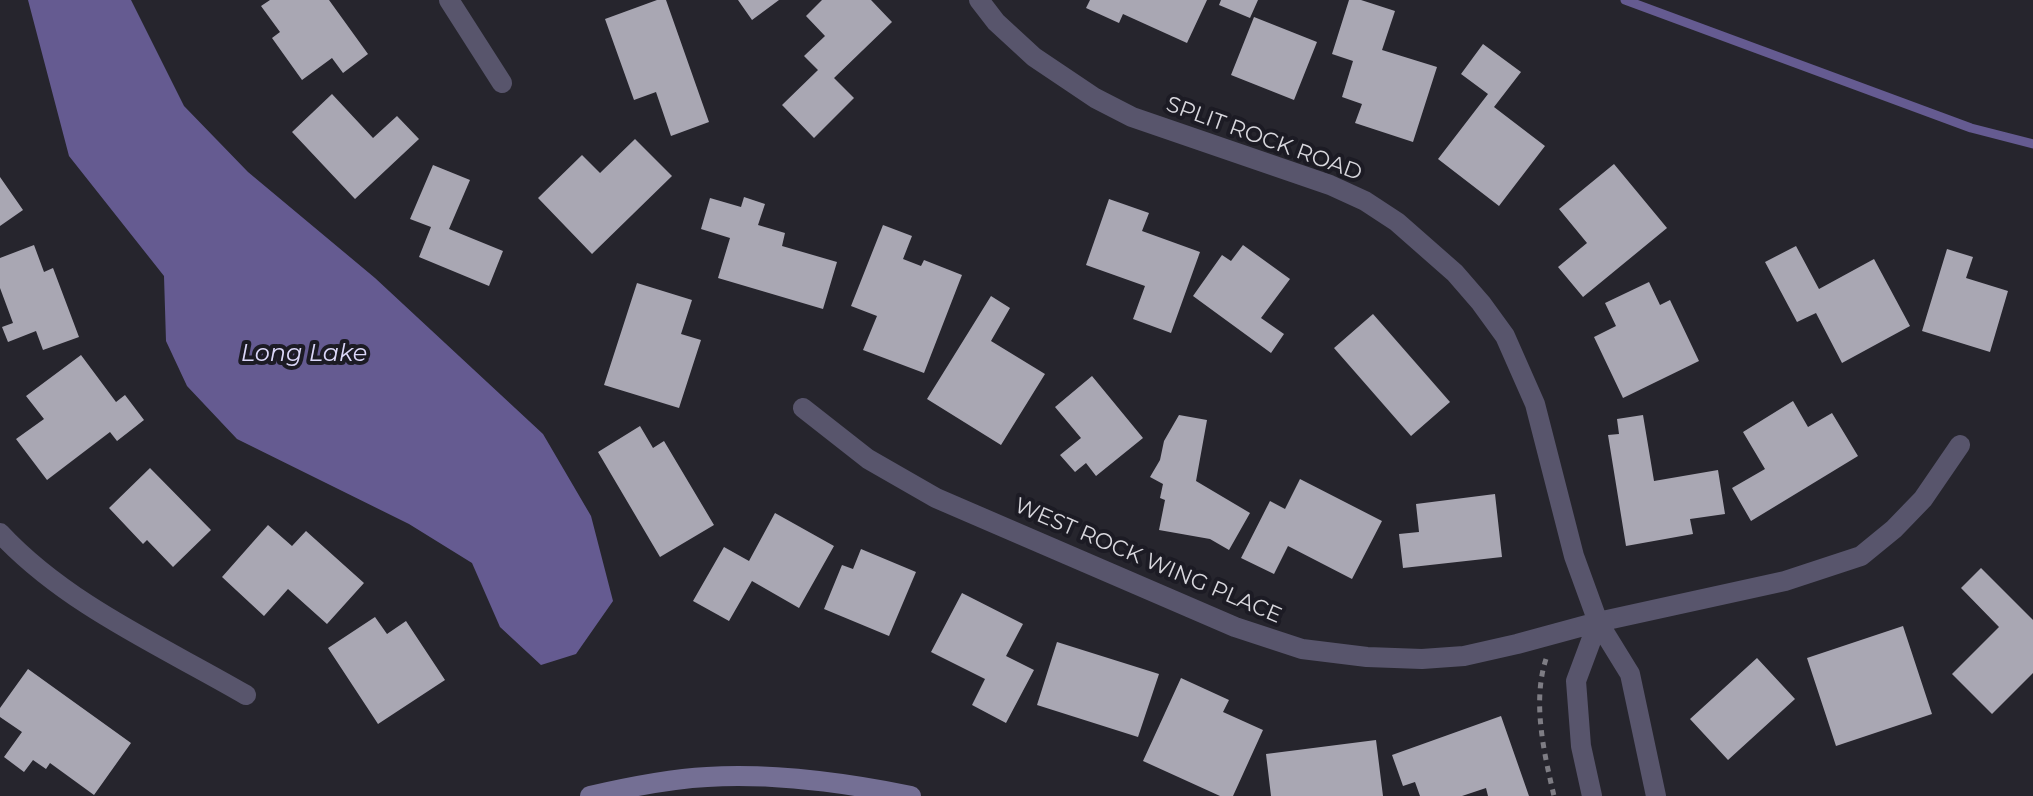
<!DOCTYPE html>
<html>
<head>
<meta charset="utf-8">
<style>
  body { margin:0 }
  canvas { display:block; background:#26252d }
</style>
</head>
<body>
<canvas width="2033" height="796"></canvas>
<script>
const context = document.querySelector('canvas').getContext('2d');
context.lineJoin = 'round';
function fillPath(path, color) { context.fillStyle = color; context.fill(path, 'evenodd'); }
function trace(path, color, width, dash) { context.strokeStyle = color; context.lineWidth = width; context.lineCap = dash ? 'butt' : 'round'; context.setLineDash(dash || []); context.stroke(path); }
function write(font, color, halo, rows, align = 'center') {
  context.font = font + ' Montserrat,sans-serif'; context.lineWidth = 8; context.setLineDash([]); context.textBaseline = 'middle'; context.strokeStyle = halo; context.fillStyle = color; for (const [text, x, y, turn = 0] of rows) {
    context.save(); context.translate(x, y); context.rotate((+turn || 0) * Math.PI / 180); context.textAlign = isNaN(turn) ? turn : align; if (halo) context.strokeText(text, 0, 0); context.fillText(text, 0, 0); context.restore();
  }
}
const water = new Path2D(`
  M28,0h103l53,106 64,66 127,106 168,156 48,82 22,85 -37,53 -35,11 -41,-38 -28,-64 -63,-39 -172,-85 -50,-53 -21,-45 -2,-65 -95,-120z`);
const stream = new Path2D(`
  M1625,0l346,128 62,16`);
const building = new Path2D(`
  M270,0h59l39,54 -25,19 -11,-15 -30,22 -30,-42 8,-6 -19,-26z
  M657,0h9l43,122 -38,14 -15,-44 -22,8 -29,-81z
  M738,0h41l-27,20z
  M822,0h49l21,22 -58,56 20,20 -40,40 -32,-33 36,-35 -14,-14 21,-20 -19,-20z
  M1090,0h117l-20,43 -64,-29 -4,9 -33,-15z
  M1221,0h37l-8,18 -31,-13z
  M1349,0h12l34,11 -13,39 55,17 -24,75 -58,-19 7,-19 -20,-7 11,-36 -21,-7z
  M1254,17l63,25 -23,58 -63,-25z
  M1483,44l38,28 -27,35 51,39 -46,60 -61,-47 50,-65 -27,-20z
  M332,94l41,44 24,-22 22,23 -64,60 -63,-67z
  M635,139l37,37 -80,78 -54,-56 44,-43 18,18z
  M1614,164l53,64 -84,69 -25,-30 29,-24 -28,-34z
  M433,165l37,15 -21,49 54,22 -14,35 -70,-29 12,-30 -21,-8z
  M0,177l23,33 -23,16z
  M744,197l21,7 -7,21 27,8 -3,13 55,16 -14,47 -105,-31 12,-40 -29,-9 9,-31 31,9z
  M1109,199l40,14 -7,18 58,21 -29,81 -38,-14 12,-33 -59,-21z
  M883,225l29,11 -9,23 18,7 3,-6 38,15 -38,98 -61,-23 14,-34 -26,-10z
  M34,245l10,27 9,-4 26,69 -36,13 -7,-19 -28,11 -6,-15 11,-4 -13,-35v-30z
  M1243,245l47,34 -29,39 23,16 -13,19 -78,-57 29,-41 9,6z
  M1796,246l23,43 55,-30 36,67 -68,37 -26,-50 -19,9 -32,-60z
  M1947,249l26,8 -7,21 42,13 -18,61 -68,-21z
  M1649,282l11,23 10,-5 29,61 -76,37 -29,-61 22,-11 -11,-23z
  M637,283l55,17 -11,34 20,6 -22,68 -75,-23z
  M991,296l19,12 -19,33 54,33 -44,71 -74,-46z
  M1373,314l77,88 -39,34 -77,-88z
  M81,355l35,47 9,-7 19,25 -27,21 -7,-9 -63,48 -31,-41 28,-20 -18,-23z
  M1092,376l51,62 -47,38 -10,-13 -11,9 -15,-17 21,-17 -26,-31z
  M1793,401l15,26 24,-14 26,43 -107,65 -19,-33 33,-19 -22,-37z
  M1179,415l28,5 -11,61 54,32 -21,37 -19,-11 -51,-9 6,-30 -5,-2 3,-14 -13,-7 10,-17 4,-19z
  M1643,415l11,66 64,-11 7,44 -35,5 3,15 -67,12 -18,-111 11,-1 -2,-15z
  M640,426l13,22 11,-7 50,84 -54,32 -62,-105z
  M150,468l61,62 -38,37 -26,-27 -4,4 -34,-36z
  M1300,479l82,42 -30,58 -64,-33 -14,28 -33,-16 29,-57 15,8z
  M1495,494l7,63 -99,11 -4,-34 20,-2 -3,-28z
  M775,513l59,33 -35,62 -47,-27 -23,40 -36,-20 31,-54 25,14z
  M268,525l24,21 14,-15 58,52 -37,41 -39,-35 -24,27 -42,-39z
  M861,549l55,23 -27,64 -65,-27 18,-44 11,4z
  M1981,568l52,52v53l-41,41 -40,-40 47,-47 -38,-39z
  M962,593l61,31 -17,32 28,14 -28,53 -34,-18 13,-26 -54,-27z
  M375,617l12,17 19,-13 39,59 -67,44 -50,-76z
  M1903,626l29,88 -96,32 -29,-88z
  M1057,642l102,32 -21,63 -101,-32z
  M1757,658l38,41 -67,61 -38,-41z
  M28,669l103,74 -37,52 -44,-32 -4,6 -13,-9 -9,12 -20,-15 18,-25 -22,-15v-9z
  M1181,678l48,22 -6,12 40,18 -30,66h-13l-77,-35z
  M1501,716l28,80h-41l-2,-8 -24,8h-42l-5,-14 -12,4 -11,-31z
  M1376,740l7,56h-112l-5,-42z`);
const path = new Path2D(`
  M1546,659c-14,43 -2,94 8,137`);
const street = new Path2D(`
  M449,0l53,83
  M979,0l17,22 38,35 61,41 37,19 198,68 35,16 32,21 58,51 26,30 24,33 30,68 39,152 24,66 32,52 26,122
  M803,408l65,51 68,39 299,129 67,22 65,8 55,2 42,-3 53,-12 81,-22 187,-41 76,-25 33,-27 29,-30 37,-54
  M0,533c67,72 162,113 246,162
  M1592,796l-11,-50 -5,-65 22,-59`);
const secondary = new Path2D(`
  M590,796c39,-9 78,-17 117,-19 65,-4 140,6 204,19`);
const streetNames = [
  ["SPLIT ROCK ROAD",1264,139,20],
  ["WEST ROCK WING PLACE",1148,561,23]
];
const waterNames = [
  ["Long Lake",304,354]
];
fillPath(water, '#655b91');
trace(stream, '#655b91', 9);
fillPath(building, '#a9a7b3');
trace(path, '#7e7d84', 5, [6, 6]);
trace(street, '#58556c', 20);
trace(secondary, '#746f94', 20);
write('22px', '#d8d7dd', '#1c1b24', streetNames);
write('italic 24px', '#dbd7f8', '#1c1b24', waterNames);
</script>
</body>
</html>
